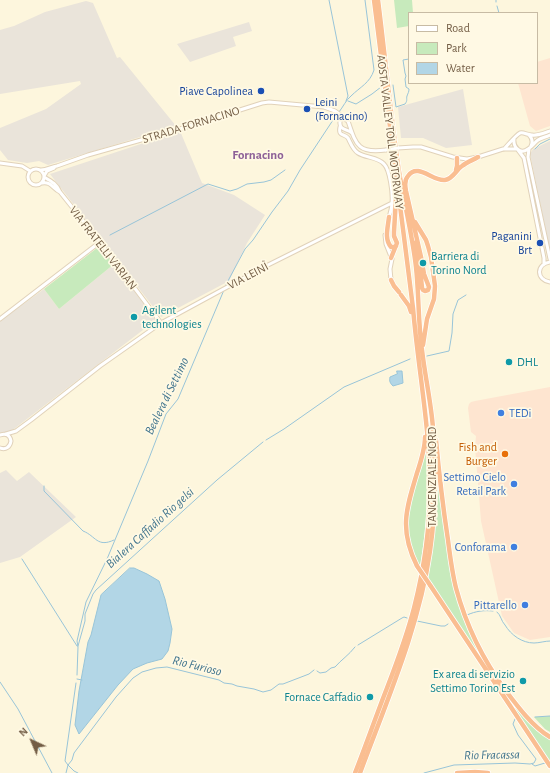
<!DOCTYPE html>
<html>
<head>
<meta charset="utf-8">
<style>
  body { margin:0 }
  #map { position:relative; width:550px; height:773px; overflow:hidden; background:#fdf6dd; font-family:"Alegreya Sans",sans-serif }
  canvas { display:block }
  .legend { position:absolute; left:408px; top:12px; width:130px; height:72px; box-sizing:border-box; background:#fff9e4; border:1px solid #c7bba4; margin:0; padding:5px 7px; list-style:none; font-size:12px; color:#735d45 }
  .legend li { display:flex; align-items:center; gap:8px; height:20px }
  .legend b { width:20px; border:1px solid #c7bba4 }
  .north { position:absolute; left:12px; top:721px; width:40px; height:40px; -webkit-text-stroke:3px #fff9e4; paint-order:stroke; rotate:316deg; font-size:11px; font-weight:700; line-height:16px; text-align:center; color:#735d45 }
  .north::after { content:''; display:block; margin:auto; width:14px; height:18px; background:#735d45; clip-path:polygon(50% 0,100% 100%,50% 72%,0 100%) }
</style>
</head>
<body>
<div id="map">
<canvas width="550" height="773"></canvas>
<ul class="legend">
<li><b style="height:5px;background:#fff"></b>Road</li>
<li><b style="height:11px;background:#c7eabc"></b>Park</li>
<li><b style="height:11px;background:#b2d6e6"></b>Water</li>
</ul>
<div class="north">N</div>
</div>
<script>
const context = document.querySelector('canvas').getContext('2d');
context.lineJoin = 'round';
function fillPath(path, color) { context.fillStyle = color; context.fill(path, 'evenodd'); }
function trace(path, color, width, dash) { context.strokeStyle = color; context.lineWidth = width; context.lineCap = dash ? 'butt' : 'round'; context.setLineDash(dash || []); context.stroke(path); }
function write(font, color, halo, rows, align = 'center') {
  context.font = font + ' "Alegreya Sans",sans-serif'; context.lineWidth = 3.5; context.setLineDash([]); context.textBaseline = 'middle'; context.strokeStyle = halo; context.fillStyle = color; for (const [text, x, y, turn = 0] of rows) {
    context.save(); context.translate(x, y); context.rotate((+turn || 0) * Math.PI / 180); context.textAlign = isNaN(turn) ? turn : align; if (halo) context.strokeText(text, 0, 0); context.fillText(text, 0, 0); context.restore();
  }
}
const commercial = new Path2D(`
  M550,58v68l-14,5 -6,-5 -12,-43h19v-21z
  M550,387v250l-20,3 -16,-7 -12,-17 -21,-95 -6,-74 1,-11 -5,-4 -3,-24 1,-4 2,-2 4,-1z`);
const industrial = new Path2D(`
  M86,1l7,2 24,55 3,-1 56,69 -128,39 -9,-4 -12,2 -19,-3 -8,-10v-22l46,-19 35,-25 -1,-3 -80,13v-64l14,-4 31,-14z
  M249,22l3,9 -19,6 3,9 -46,16 -13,-18z
  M463,89l9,56 -26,3 -23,-10h-22l-3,-31z
  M180,131l22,52 32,12 31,20 -18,28 -18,38 -68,36 -111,-143z
  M550,141v110l-20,-97 3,-5z
  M114,264l42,56 -146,112 -7,2 -3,-1v-112l44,-32 15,20z
  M6,470l11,11 12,-9 47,45 -56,40 -20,6v-90z`);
const green = new Path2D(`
  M394,0h18l1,13h-4v13l-12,2z
  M97,248l5,1 12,15 -55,45 -15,-20z
  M425,452h1c2,38 1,76 -6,114l-8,-15 -4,-15v-25z
  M437,485h1l12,82 6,28 34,76h-1l-61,-93c5,-31 9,-62 9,-93z
  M500,688h1l49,51v23z
  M550,716v16l-5,-3 -11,-12z`);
const water = new Path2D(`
  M397,371h5l1,12 -10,3c-3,-3 -4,-5 -3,-9l7,-3z
  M130,568h4l13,6 12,7 6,18 7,30 -2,14 -2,8 -6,8 -15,4 -14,6 -15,16 -39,49 -4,-9 4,-34 9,-49 3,-7 10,-40z`);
const stream = new Path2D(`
  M329,0l19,96 -2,5
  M496,0v2
  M497,6l2,7
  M393,85l3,22 9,-3c3,-4 1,-5 2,-8 1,-3 2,-4 2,-7l-3,-2 -1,-8 1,-3 -1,-3 -2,-13 6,-1
  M348,101l8,3 16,-10 9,-7
  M339,112c4,-5 7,-12 12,-16 9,-9 19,-13 23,-26l-9,-70
  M535,149l5,-5 10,-5
  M110,235l96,-50 2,-1 22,7 7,-2 10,-5 17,-2 7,-2 14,-10
  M225,287l4,-8 16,-30 8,-9 19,-28 16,-21 12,-21 37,-56
  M427,356l22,-5 3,-18 1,-19 5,-14 8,-5
  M266,440l18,-11 60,-42 66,-28
  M44,486v5l39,40c13,5 14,17 31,9
  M22,559l55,87
  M497,612c4,3 4,9 8,13 6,10 17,18 29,18 5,0 11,-2 16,-2
  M467,615c9,-4 17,-5 26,-4
  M417,621l24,5h4l3,-2
  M358,645l44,-27 2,-1 3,1
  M78,646l7,-25v-7l8,-20 3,-4 121,-110 46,-38
  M317,671l3,2 6,-1 5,-4 4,-1c6,-7 14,-12 20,-20
  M77,675l1,-28 -1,-6 9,-39 21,-43 41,-98 18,-47 12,-15 46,-109
  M77,679l5,1
  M0,682l18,27 34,64
  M535,717l15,-1
  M532,764l3,2 10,-3
  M66,773l2,-8 -3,-4 11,-78
  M78,773l-4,-2 -6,-6 4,-5 2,-7 42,-56 17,-19 9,-6 14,-4 11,-1 52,13 5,3 8,1 5,2 17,3 9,3 8,-2 8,-6h4l26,-10 5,-4
  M424,773l30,-8 61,-2 15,1 4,-1 2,-4 -18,-24 -5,-11 2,-5`);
const minor = new Path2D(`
  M341,116c0,2 -1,4 -1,6 -1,8 7,7 12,11
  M340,127c-2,10 4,6 8,11 3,6 5,12 10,15 8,5 20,4 26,11 6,6 9,30 8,39 0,5 -2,10 -3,15
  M529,135c3,3 4,7 2,11
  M514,139c-1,8 6,16 14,10 4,-2 6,-6 10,-9 3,-2 8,-3 12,-5
  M398,148l15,-1h8l32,10 14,2 11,-2 25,-8h14
  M504,149c4,-4 12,-14 16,-16 4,-1 7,2 12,2 6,1 12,-2 18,-4
  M529,149l-1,8 22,102
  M518,150l6,8 20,100v6
  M0,163l22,3 8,5
  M28 177a8 8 0 1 1 16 0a8 8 0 1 1-16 0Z
  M41,170c6,0 10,-3 16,-4l31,-11 92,-26 82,-26 7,-1 55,5 11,4 7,5 2,3 4,2c8,24 10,33 38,29
  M44,176l3,-5 7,-3
  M44,177c7,4 13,7 16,15l40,50 61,81
  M42,183c9,-2 11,6 18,9
  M385,235l1,9 6,15 -2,10 1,11
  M550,262c-14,2 -14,18 0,20
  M0,319l100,-77
  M6,434l10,-3 15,-11 69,-54 61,-43 105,-57 126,-63
  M0,435c6,-2 10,0 11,6 -1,6 -5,9 -11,7`);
const highway = new Path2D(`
  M456,170l1,-4v-8
  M389,217c-1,10 -5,22 2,30h3l2,-1
  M415,222l11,18 2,6 3,11 4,29 -1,13 -7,20 -4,26
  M415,243l4,15 3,30 1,2 2,1 3,-1 1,-3 -5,-13 -3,-17 -15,-66c-1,-5 -2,-11 2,-15 10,-14 25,6 37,4 8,-1 11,-10 17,-14 5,-4 11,-6 16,-9
  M391,258l6,-15 -3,-7v-4l2,-34
  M391,280l3,6 5,6
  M401,295l8,11 2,6
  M436,440c3,33 7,67 12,100 2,16 4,32 8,48 10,37 27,72 50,103 12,16 27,36 44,46
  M417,566c-18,-36 -11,-57 0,-93 4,-12 8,-24 8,-36
  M430,585l120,181
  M355,773c11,-28 21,-57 32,-85 10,-26 20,-53 27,-80 10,-39 16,-80 16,-120 0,-60 -12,-120 -17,-180l-39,-308
  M360,773c27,-73 59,-145 70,-222 6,-41 6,-82 3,-123 -2,-26 -8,-52 -11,-78 -4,-28 -3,-56 -6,-83 -4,-35 -13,-68 -18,-102 -8,-55 -13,-110 -20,-165
  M457,773l18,-1 13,1`);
const minorBridge = new Path2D(`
  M386,150l12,-2`);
const highwayBridge = new Path2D(`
  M417,566l13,19`);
const markers = [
  [261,91,4,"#1a4fb4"],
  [307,109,4,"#1a4fb4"],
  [540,243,4,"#1a4fb4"],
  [423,263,4,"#0f9aa8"],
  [134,317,4,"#0f9aa8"],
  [509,362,4,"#0f9aa8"],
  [501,413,4,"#3f7fe0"],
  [505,454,4,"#e8710a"],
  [514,484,4,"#3f7fe0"],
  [514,547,4,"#3f7fe0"],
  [525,605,4,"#3f7fe0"],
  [523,681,4,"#0f9aa8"],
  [370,697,4,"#0f9aa8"]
];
const transitNames = [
  ["Piave Capolinea",253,91],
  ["Leini",315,102,"left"],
  ["(Fornacino)",315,116,"left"],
  ["Paganini",532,236],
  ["Brt",532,250]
];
const streetNames = [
  ["STRADA FORNACINO",191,125,-17],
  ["AOSTA VALLEY TOLL MOTORWAY",390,132,83],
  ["VIA FRATELLI VARIAN",103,248,52],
  ["VIA LEINÌ",248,276,-28],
  ["TANGENZIALE NORD",432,477,-90]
];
const cultureNames = [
  ["Barriera di",431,256],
  ["Torino Nord",431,270],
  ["Agilent",142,310],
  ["technologies",142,324],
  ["DHL",517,362],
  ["Ex area di servizio",515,674,"right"],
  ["Settimo Torino Est",515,688,"right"],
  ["Fornace Caffadio",362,697,"right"]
];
const shopNames = [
  ["TEDi",509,413,"left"],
  ["Settimo Cielo",506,477],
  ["Retail Park",506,491],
  ["Conforama",506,547],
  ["Pittarello",517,605]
];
const foodNames = [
  ["Fish and",497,447],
  ["Burger",497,461]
];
const neighbourhoodNames = [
  ["Fornacino",258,155]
];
const waterNames = [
  ["Bealera di Settimo",167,396,-64],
  ["Bialera Caffadio Rio gelsi",150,528,-42],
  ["Rio Furioso",197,666,14],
  ["Rio Fracassa",492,755,-1]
];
fillPath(commercial, '#fee5d0');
fillPath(industrial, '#eae4da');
fillPath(green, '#c7eabc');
fillPath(water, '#b2d6e6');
trace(water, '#98c4d8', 1);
trace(stream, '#98c4d8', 1);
trace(minor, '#e1d2ba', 5);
trace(highway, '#fff', 6);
trace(minor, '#fff', 3);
trace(highway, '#fabe91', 4.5);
trace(minorBridge, '#e1d2ba', 5, []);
trace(highwayBridge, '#fff', 6, []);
trace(minorBridge, '#fff', 3);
trace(highwayBridge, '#fabe91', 4.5);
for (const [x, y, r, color] of markers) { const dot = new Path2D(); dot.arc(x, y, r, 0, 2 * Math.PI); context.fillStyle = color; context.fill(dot); trace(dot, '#fff9e4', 1.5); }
write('12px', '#164399', '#fff9e4', transitNames, 'right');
write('12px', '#735d45', '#fff9e4', streetNames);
write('12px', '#0d838f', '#fff9e4', cultureNames, 'left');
write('12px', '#366cbe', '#fff9e4', shopNames, 'right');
write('12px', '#c56008', '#fff9e4', foodNames, 'right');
write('bold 13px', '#8d6097', '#fff9e4', neighbourhoodNames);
write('italic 13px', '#42758e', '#fff9e4', waterNames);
</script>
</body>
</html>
